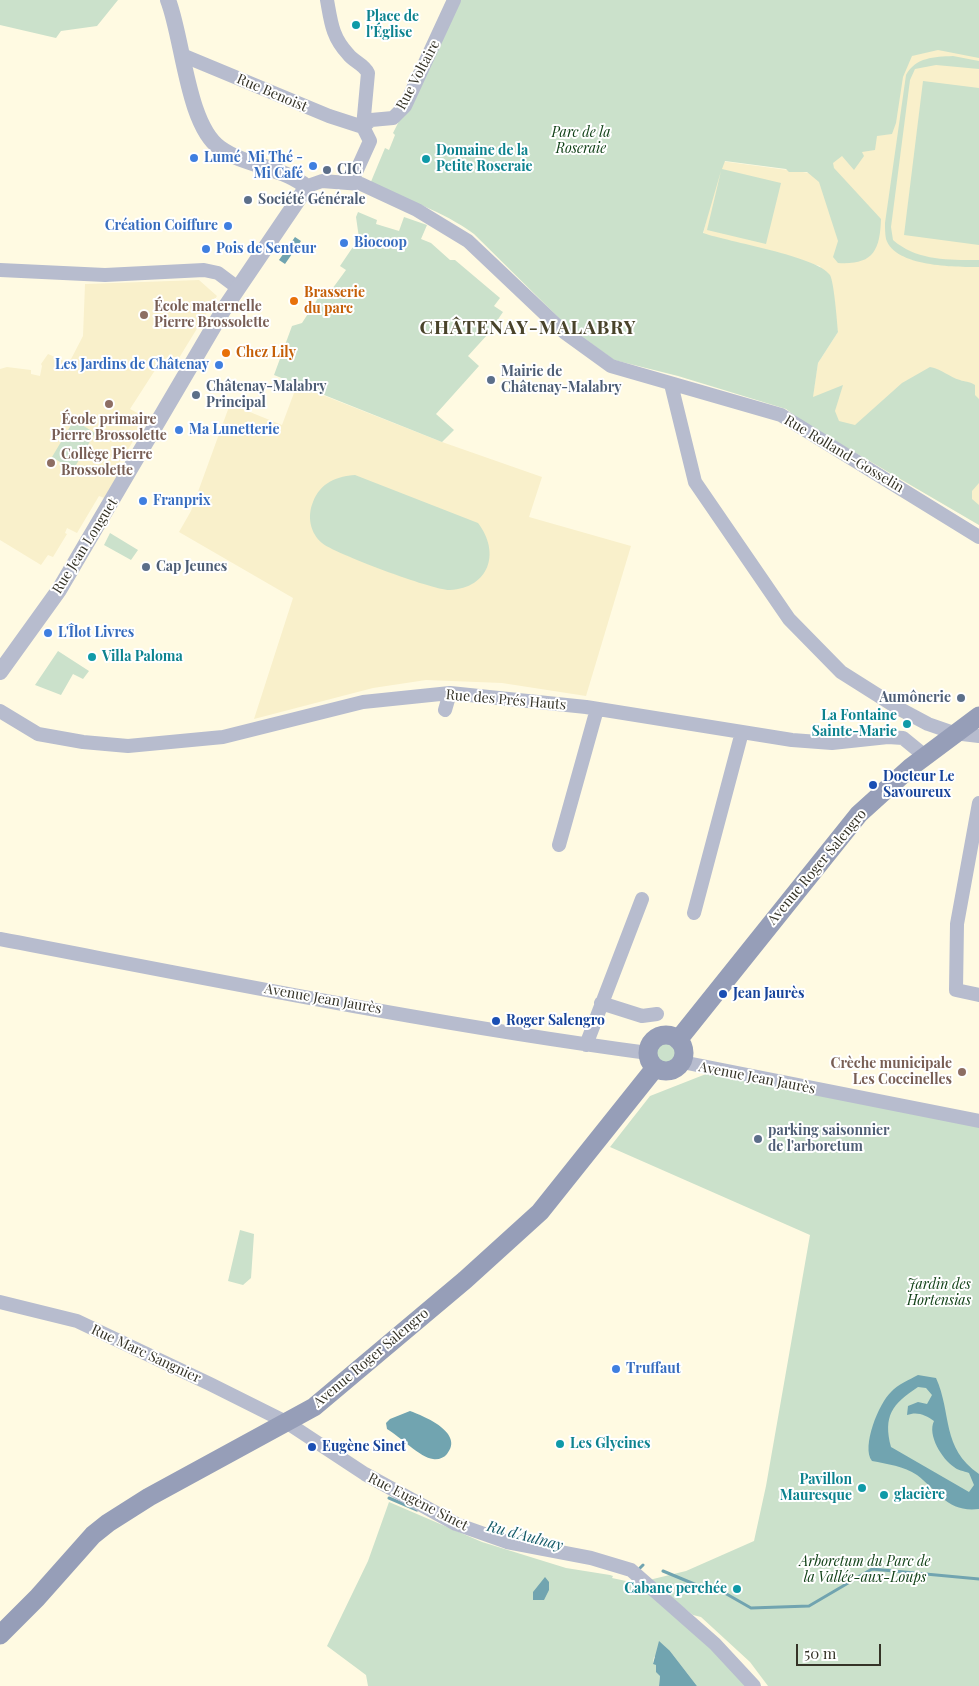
<!DOCTYPE html>
<html>
<head>
<meta charset="utf-8">
<style>
  body { margin:0 }
  #map { position:relative; width:979px; height:1686px; overflow:hidden; background:#fffae2; font-family:"Playfair Display",serif }
  canvas { display:block }
  .scale { position:absolute; left:796px; top:1644px; width:85px; height:22px; box-sizing:border-box; border:2px solid #353327; border-top:0; padding-left:6px; font-size:15px; line-height:18px; white-space:nowrap; color:#353327; -webkit-text-stroke:4px #fff; paint-order:stroke }
</style>
</head>
<body>
<div id="map">
<canvas width="979" height="1686"></canvas>
<div class="scale">50 m</div>
</div>
<script>
const context = document.querySelector('canvas').getContext('2d');
context.lineJoin = 'round';
function fillPath(path, color) { context.fillStyle = color; context.fill(path, 'evenodd'); }
function trace(path, color, width, dash) { context.strokeStyle = color; context.lineWidth = width; context.lineCap = dash ? 'butt' : 'round'; context.setLineDash(dash || []); context.stroke(path); }
function write(font, color, halo, rows, align = 'center') {
  context.font = font + ' "Playfair Display",serif'; context.lineWidth = 4; context.setLineDash([]); context.textBaseline = 'middle'; context.strokeStyle = halo; context.fillStyle = color; for (const [text, x, y, turn = 0] of rows) {
    context.save(); context.translate(x, y); context.rotate((+turn || 0) * Math.PI / 180); context.textAlign = isNaN(turn) ? turn : align; if (halo) context.strokeText(text, 0, 0); context.fillText(text, 0, 0); context.restore();
  }
}
const built = new Path2D(`
  M979,0v525l-171,-100 10,-62 20,-31 -18,-66 -117,-32 18,-73 96,13 70,-112z
  M199,280l18,16 -46,75 -12,-7 -29,45 15,8 -10,16 2,2 -22,35 8,5 -16,24 -8,-3 -22,37 -10,-5 -2,5 2,1 -14,23 -5,-2 -7,10 -41,-25v-171l7,-2 24,3v4l9,2 2,-10 -1,-2 7,-10 21,9 14,-27 2,-52z
  M297,385l145,57 100,35 -13,40 102,29 -45,150 -84,-13 -76,-3 -53,8 -119,31 39,-121 -114,-66 12,-21 39,-107 52,21z`);
const green = new Path2D(`
  M0,0h118l-21,26 -36,5 -5,7 -56,-13z
  M460,0h519v58l-41,-8 -26,6 -9,21 -7,46 -4,11 -15,2 -2,14 -13,2 2,4 -10,14 -12,-14 -9,7 1,5 47,51c-1,33 -9,46 -43,44l-5,-6 5,-16 -19,-59 -12,-10h-18l-3,-3 -61,-8 -3,8 59,14 -15,61 -59,-14 14,-59 -18,62c25,9 114,23 127,42 4,7 7,46 8,57l-20,31 -5,34 30,-12 -8,26 4,10 16,4 47,-42 28,-16c12,2 19,10 30,13 5,2 9,1 15,5v10l4,4v84l-7,8v8l7,6v20l-171,-100 -22,-16 -108,-33 -64,-16 -49,-36 -91,-90c-31,-23 -69,-35 -104,-50l15,-36 4,2 6,-15 -2,-2z
  M953,56l26,5v8l-43,-4 -21,4 -5,11 -19,147 2,13c24,21 56,20 86,20v7c-24,0 -84,0 -93,-28 -1,-5 -1,-11 -1,-16l21,-148c10,-18 28,-18 47,-19z
  M923,81l56,7v157l-75,-10z
  M358,212l19,8 -1,4 23,7 5,-14 23,8 -6,14 10,4 19,17h5l45,38 -6,8 9,6 -15,22 -20,22 11,10 -43,48 18,16 -12,12 -168,-67 18,-49 10,-3 20,-31 5,4 19,-26 -6,-4 19,-28 -3,-21z
  M74,420l21,13 -22,37 -21,-13z
  M355,475l123,48c23,30 11,65 -28,67 -15,1 -117,-37 -128,-47 -12,-10 -15,-27 -9,-41 7,-19 24,-26 42,-27z
  M110,533l28,17 -7,10 -27,-15z
  M58,651l31,20 -6,8 -10,-5 -12,21 -26,-10z
  M654 1053a12 12 0 1 1 24 0a12 12 0 1 1-24 0Z
  M706,1074l273,52v560h-211l-18,-24 -49,-45 -8,-2 -44,-35 37,-9 68,-30 12,-55 44,-251 -200,-88 40,-51z
  M240,1230l14,4 -3,44 -8,7 -15,-4z
  M389,1502l93,40 84,26 44,7 3,1 -1,2 28,6 100,89 8,13h-51l-27,-35 -16,6 -1,6 4,2 3,11 -1,10h-291l-2,-11 -39,-29 41,-85z`);
const water = new Path2D(`
  M295,237l6,4 -16,23 -6,-4z
  M918,1375l18,3c16,35 5,70 43,96v35c-31,4 -41,-18 -62,-34 -13,-9 -30,-11 -45,-14 -11,-14 7,-58 19,-69 7,-8 18,-12 27,-17zM918,1387l8,1 6,7 -5,9 -9,-2 -10,4 -1,9c10,-4 19,0 27,6 -7,14 8,38 20,46 3,3 10,4 15,6l5,12 -5,7 -78,-45c-8,-31 1,-43 27,-60z
  M410,1411c14,5 55,22 37,43 -3,4 -9,6 -14,5 -12,-1 -34,-23 -46,-30l-1,-6 4,-4z
  M545,1577l4,5v8l-5,10h-11v-8z
  M659,1641l11,10 27,35h-38l1,-10 -4,-4v-7l-3,-1z`);
const stream = new Path2D(`
  M389,1498l28,12
  M640,1568l3,-3
  M663,1571l36,15
  M705,1588l18,4 28,16 58,-2 63,-37 107,10`);
const minor = new Path2D(`
  M327,0c4,22 5,37 21,54 6,8 16,10 20,19l-5,54 7,14 -19,42
  M182,55l147,61 34,11
  M363,127l8,-7 22,-2 12,-12 49,-106
  M305,187l17,-6 39,3 56,26 51,31 96,91 47,34 170,49 198,122
  M0,270l105,5 99,-5 14,3 20,15
  M671,384l24,98 94,137 52,53 57,36 30,16 26,9 25,3
  M445,710l5,-17
  M0,711l38,23 45,8 45,4 95,-9 140,-35 87,-9 136,14 206,33 40,3 56,-6 15,1 22,18
  M979,803l-22,121 -1,66 23,5
  M559,845l38,-136
  M694,913l48,-181
  M0,939c215,41 431,85 648,114
  M601,1003l41,13 15,-2
  M586,1045l56,-146
  M682,1062l297,59
  M0,1302l77,19 133,63 76,38 79,52 91,50 51,18 84,16 40,12 84,74 39,42`);
const tertiary = new Path2D(`
  M0,672l59,-82 165,-281 80,-118 -1,-7c-25,-18 -58,-18 -83,-36 -33,-23 -37,-110 -52,-148`);
const secondary = new Path2D(`
  M648 1053a18 18 0 1 1 36 0a18 18 0 1 1-36 0Z
  M678,1040l181,-226 52,-47 68,-51
  M0,1635l37,-37 56,-63 15,-12 41,-26 165,-90 151,-127 75,-68 115,-144`);
const markers = [
  [356,25,5,"#0f9aa8"],
  [194,158,5,"#3f7fe0"],
  [426,159,5,"#0f9aa8"],
  [313,166,5,"#3f7fe0"],
  [327,170,5,"#5c6f8a"],
  [248,200,5,"#5c6f8a"],
  [228,226,5,"#3f7fe0"],
  [344,243,5,"#3f7fe0"],
  [206,249,5,"#3f7fe0"],
  [294,301,5,"#e8710a"],
  [144,315,5,"#8d6e63"],
  [226,353,5,"#e8710a"],
  [219,365,5,"#3f7fe0"],
  [491,380,5,"#5c6f8a"],
  [196,395,5,"#5c6f8a"],
  [109,404,5,"#8d6e63"],
  [179,430,5,"#3f7fe0"],
  [51,463,5,"#8d6e63"],
  [143,501,5,"#3f7fe0"],
  [146,567,5,"#5c6f8a"],
  [48,633,5,"#3f7fe0"],
  [92,657,5,"#0f9aa8"],
  [961,698,5,"#5c6f8a"],
  [907,724,5,"#0f9aa8"],
  [873,785,5,"#1a4fb4"],
  [723,994,5,"#1a4fb4"],
  [496,1021,5,"#1a4fb4"],
  [962,1072,5,"#8d6e63"],
  [758,1139,5,"#5c6f8a"],
  [616,1369,5,"#3f7fe0"],
  [560,1444,5,"#0f9aa8"],
  [312,1447,5,"#1a4fb4"],
  [862,1488,5,"#0f9aa8"],
  [884,1495,5,"#0f9aa8"],
  [737,1589,5,"#0f9aa8"]
];
const cultureNames = [
  ["Place de",366,17],
  ["l'Église",366,33],
  ["Domaine de la",436,151],
  ["Petite Roseraie",436,167],
  ["Villa Paloma",102,657],
  ["La Fontaine",897,716,"right"],
  ["Sainte-Marie",897,732,"right"],
  ["Les Glycines",570,1444],
  ["Pavillon",852,1480,"right"],
  ["Mauresque",852,1496,"right"],
  ["glacière",894,1495],
  ["Cabane perchée",727,1589,"right"]
];
const streetNames = [
  ["Rue Voltaire",418,75,-62],
  ["Rue Benoist",272,93,23],
  ["Rue Rolland-Gosselin",844,454,31],
  ["Rue Jean Longuet",85,546,-58],
  ["Rue des Prés Hauts",506,700,5],
  ["Avenue Roger Salengro",817,867,-50],
  ["Avenue Jean Jaurès",323,999,10],
  ["Avenue Jean Jaurès",757,1078,11],
  ["Rue Marc Sangnier",146,1354,25],
  ["Avenue Roger Salengro",371,1358,-40],
  ["Rue Eugène Sinet",418,1502,27]
];
const parkNames = [
  ["Parc de la",581,133],
  ["Roseraie",581,149],
  ["Jardin des",939,1285],
  ["Hortensias",939,1301],
  ["Arboretum du Parc de",865,1562],
  ["la Vallée-aux-Loups",865,1578]
];
const shopNames = [
  ["Lumé",204,158],
  ["Mi Thé -",303,158,"right"],
  ["Mi Café",303,174,"right"],
  ["Création Coiffure",218,226,"right"],
  ["Biocoop",354,243],
  ["Pois de Senteur",216,249],
  ["Les Jardins de Châtenay",209,365,"right"],
  ["Ma Lunetterie",189,430],
  ["Franprix",153,501],
  ["L'Îlot Livres",58,633],
  ["Truffaut",626,1369]
];
const serviceNames = [
  ["CIC",337,170],
  ["Société Générale",258,200],
  ["Mairie de",501,372],
  ["Châtenay-Malabry",501,388],
  ["Châtenay-Malabry",206,387],
  ["Principal",206,403],
  ["Cap Jeunes",156,567],
  ["Aumônerie",951,698,"right"],
  ["parking saisonnier",768,1131],
  ["de l'arboretum",768,1147]
];
const foodNames = [
  ["Brasserie",304,293],
  ["du parc",304,309],
  ["Chez Lily",236,353]
];
const educationNames = [
  ["École maternelle",154,307],
  ["Pierre Brossolette",154,323],
  ["École primaire",109,420,"center"],
  ["Pierre Brossolette",109,436,"center"],
  ["Collège Pierre",61,455],
  ["Brossolette",61,471],
  ["Crèche municipale",952,1064,"right"],
  ["Les Coccinelles",952,1080,"right"]
];
const transitNames = [
  ["Docteur Le",883,777],
  ["Savoureux",883,793],
  ["Jean Jaurès",733,994],
  ["Roger Salengro",506,1021],
  ["Eugène Sinet",322,1447]
];
const waterNames = [
  ["Ru d'Aulnay",525,1536,15]
];
const districtNames = [
  ["CHÂTENAY-MALABRY",528,328]
];
fillPath(built, '#f9f0cb');
fillPath(green, '#cbe1cb');
fillPath(water, '#71a4b0');
trace(stream, '#71a4b0', 3);
trace(minor, '#b7bcce', 14);
trace(tertiary, '#b7bcce', 16);
trace(secondary, '#969eb8', 19);
for (const [x, y, r, color] of markers) { const dot = new Path2D(); dot.arc(x, y, r, 0, 2 * Math.PI); context.fillStyle = color; context.fill(dot); trace(dot, '#fff', 2); }
write('bold 14px', '#0d838f', '#fff', cultureNames, 'left');
write('14px', '#353327', '#fff', streetNames);
write('italic 14px', '#104016', '#fff', parkNames);
write('bold 14px', '#366cbe', '#fff', shopNames, 'left');
write('bold 14px', '#4e5e75', '#fff', serviceNames, 'left');
write('bold 14px', '#c56008', '#fff', foodNames, 'left');
write('bold 14px', '#785e54', '#fff', educationNames, 'left');
write('bold 14px', '#164399', '#fff', transitNames, 'left');
write('italic 15px', '#155b69', '#fff', waterNames);
context.letterSpacing = '1px';
write('bold 19px', '#49432a', '#fff', districtNames);
context.letterSpacing = '0px';
</script>
</body>
</html>
